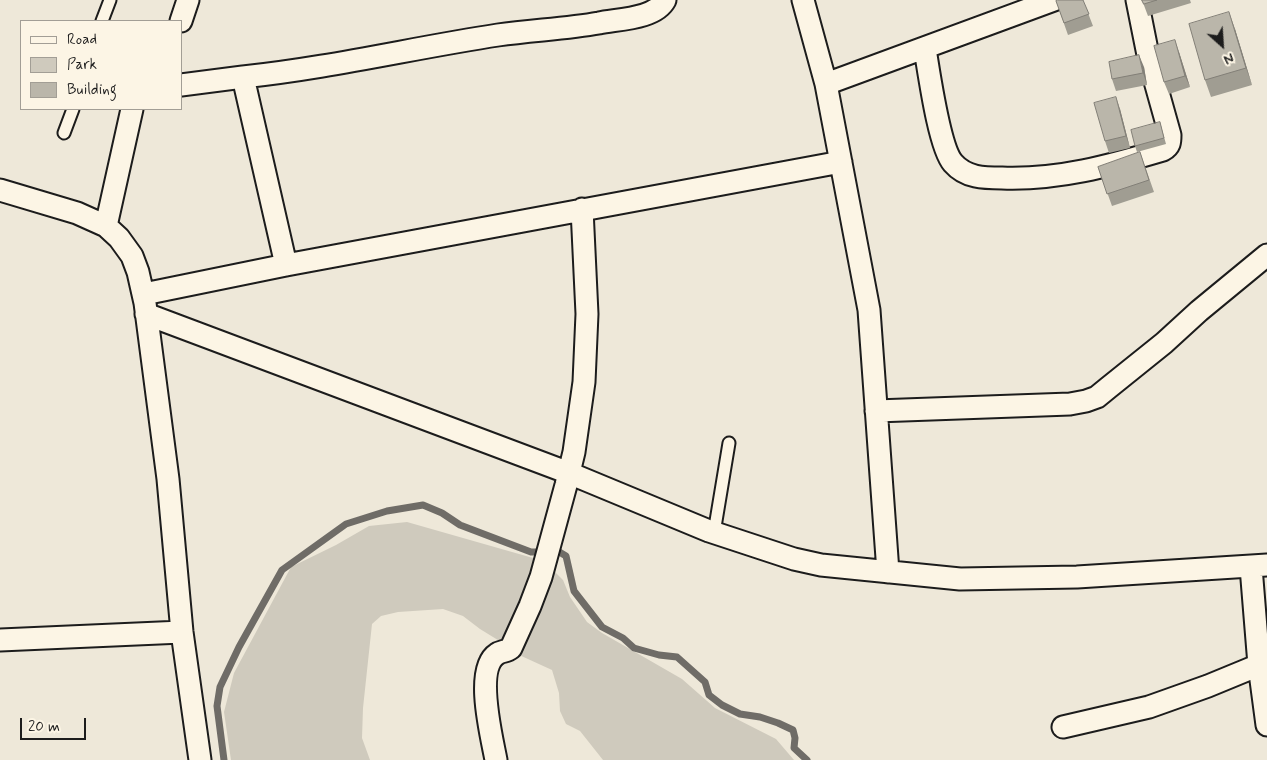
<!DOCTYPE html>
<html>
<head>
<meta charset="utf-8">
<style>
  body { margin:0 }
  #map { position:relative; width:1267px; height:760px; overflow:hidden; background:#eee8d9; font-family:Mynerve,sans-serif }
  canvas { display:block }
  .legend { position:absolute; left:20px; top:20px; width:162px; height:90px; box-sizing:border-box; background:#fcf5e5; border:1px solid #a29e95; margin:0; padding:6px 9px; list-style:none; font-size:15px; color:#1c1c1c }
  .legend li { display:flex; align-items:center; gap:10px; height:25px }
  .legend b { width:25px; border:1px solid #a29e95 }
  .north { position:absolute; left:1197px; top:20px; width:50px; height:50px; -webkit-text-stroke:4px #fcf5e5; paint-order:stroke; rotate:154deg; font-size:14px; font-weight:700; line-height:20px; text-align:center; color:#1c1c1c }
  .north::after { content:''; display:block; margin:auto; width:18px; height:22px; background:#1c1c1c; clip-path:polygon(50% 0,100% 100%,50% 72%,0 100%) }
  .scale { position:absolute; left:20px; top:718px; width:66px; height:22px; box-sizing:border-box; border:2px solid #1c1c1c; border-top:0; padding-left:6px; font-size:15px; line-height:18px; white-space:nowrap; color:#1c1c1c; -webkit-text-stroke:4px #fcf5e5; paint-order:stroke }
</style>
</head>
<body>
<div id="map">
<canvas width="1267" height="760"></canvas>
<ul class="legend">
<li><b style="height:6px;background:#fcf5e5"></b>Road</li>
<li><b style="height:14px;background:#cfcabd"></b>Park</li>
<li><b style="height:14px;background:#bab6aa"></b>Building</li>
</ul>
<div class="north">N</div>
<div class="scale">20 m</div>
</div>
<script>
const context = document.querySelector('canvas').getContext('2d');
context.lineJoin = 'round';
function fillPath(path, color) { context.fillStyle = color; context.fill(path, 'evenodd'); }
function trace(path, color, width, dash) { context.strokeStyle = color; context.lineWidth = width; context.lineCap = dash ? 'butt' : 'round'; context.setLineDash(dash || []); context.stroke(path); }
const green = new Path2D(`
  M407,522l133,38 -34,85 -26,-16 -17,-13 -20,-7 -45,3 -17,4 -9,8 -9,84 -1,30 8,22h-139l-7,-48 10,-39 57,-106 45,-22 33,-19z
  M553,570l10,10 7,17 17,25 15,11 80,46 33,29 61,31 18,21h-191l-23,-29 -14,-7 -6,-13 -1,-18 -7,-23 -35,-16z`);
const stream = new Path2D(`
  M224,760l-7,-54 3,-19 19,-40 43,-77 64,-46 41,-13 36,-6 19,8 18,12 71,27h18l7,-2 10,6 8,35 28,36 21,11 11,10 25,7 18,2 28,25 4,13 13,10 18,9 20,3 18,6 15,7 2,8 -1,10 13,12`);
const service = new Path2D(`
  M102,21l8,-21
  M64,133l9,-24
  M714,533l15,-90`);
const minor = new Path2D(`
  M803,0l23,84 43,226 19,262
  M181,21l7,-21
  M925,49c4,23 14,98 28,114 13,15 31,15 49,15 57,2 107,-12 161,-28 7,-4 7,-8 7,-15l-21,-75 -12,-60
  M243,77c86,-9 170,-29 255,-42 34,-5 68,-6 101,-12 19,-4 56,-4 66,-23
  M826,84l228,-84
  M181,85l62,-8 43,188
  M0,190l77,23 29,13 13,12 13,18 6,16 7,31 23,176 14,153 18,128
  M106,226l26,-117
  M144,294l142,-29 555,-103
  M146,314l423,159 140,58 85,28 27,6 139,14 117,-2 190,-12
  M876,411l194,-7 16,-3 11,-4 11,-9 56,-45 35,-32 68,-56
  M1251,567l8,98 8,60
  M0,640l182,-8
  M1063,727l86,-20 59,-21 51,-21
  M496,760c-4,-22 -22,-91 1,-106 4,-3 9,-2 14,-6l19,-42 11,-29 25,-92 8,-33 10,-70 3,-68 -5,-105`);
const wall = new Path2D(`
  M1083,0l10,26 -25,9 -12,-34z
  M1142,0h48l1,3 -43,13z
  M1235,29l17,56 -41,12 -6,-17z
  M1179,52l11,35 -21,7 -5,-12z
  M1144,67l3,18 -31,6 -4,-12z
  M1120,109l10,39 -21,5 -4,-12z
  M1160,122l6,22 -29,8 -2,-6z
  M1140,152l14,40 -42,14 -14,-39z`);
const shadedWall = new Path2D(`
  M1229,12l6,17 17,56 -6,-17z
  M1175,40l4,12 11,35 -5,-11z
  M1139,55l5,12 3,18 -4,-12z
  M1116,97l4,12 10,39 -4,-12z`);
const building = new Path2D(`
  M1058,0h25l6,14 -25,9 -8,-22z
  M1142,0h15l-13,4z
  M1229,12l17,56 -41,12 -16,-56z
  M1175,40l10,36 -21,6 -10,-36z
  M1139,55l4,18 -31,6 -3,-17z
  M1116,97l10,39 -21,5 -11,-38z
  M1160,122l4,16 -29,8 -4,-16z
  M1140,152l9,28 -42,14 -9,-27z`);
fillPath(green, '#cfcabd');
trace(stream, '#6f6c67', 7);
trace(service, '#1c1c1c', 15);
trace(minor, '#1c1c1c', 25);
trace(service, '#fcf5e5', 11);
trace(minor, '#fcf5e5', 21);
fillPath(wall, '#a09d92');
fillPath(shadedWall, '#827f77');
fillPath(building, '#bab6aa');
trace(building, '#827f77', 1);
</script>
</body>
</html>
